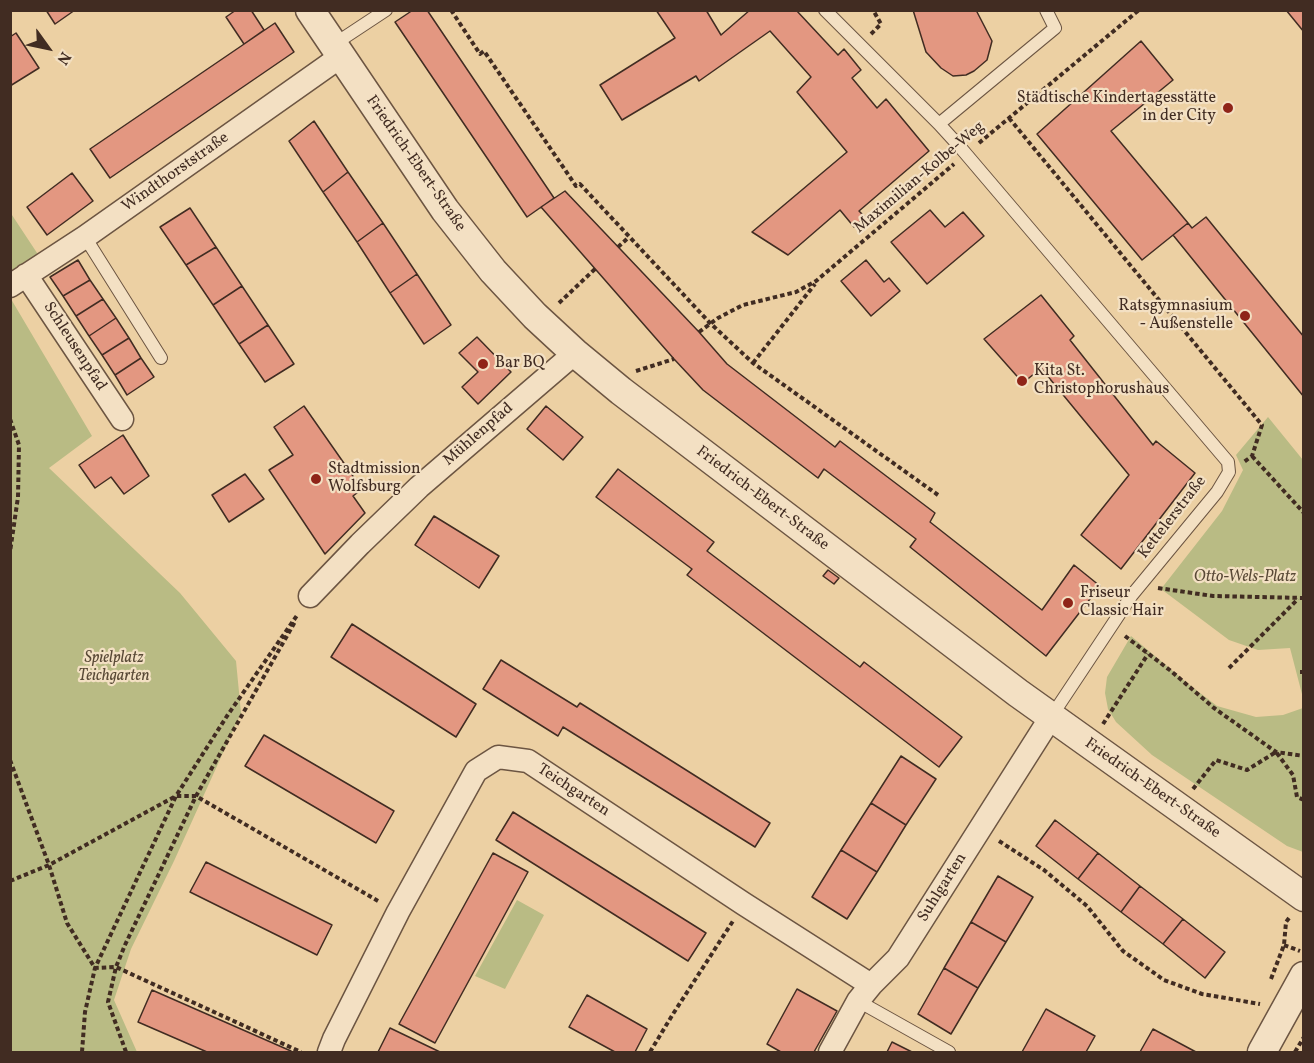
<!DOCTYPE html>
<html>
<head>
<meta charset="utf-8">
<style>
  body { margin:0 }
  #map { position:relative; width:1314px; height:1063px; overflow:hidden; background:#ecd0a3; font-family:Vollkorn,serif }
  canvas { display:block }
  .frame { position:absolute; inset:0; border:12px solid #412c22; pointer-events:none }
  .north { position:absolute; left:18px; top:18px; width:60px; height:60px; -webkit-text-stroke:4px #f3e0c3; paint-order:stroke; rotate:123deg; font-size:16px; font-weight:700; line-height:24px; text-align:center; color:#412c22 }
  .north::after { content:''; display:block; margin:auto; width:21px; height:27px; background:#412c22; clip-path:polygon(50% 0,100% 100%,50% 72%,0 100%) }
</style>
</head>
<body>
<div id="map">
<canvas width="1314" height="1063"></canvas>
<div class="frame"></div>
<div class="north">N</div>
</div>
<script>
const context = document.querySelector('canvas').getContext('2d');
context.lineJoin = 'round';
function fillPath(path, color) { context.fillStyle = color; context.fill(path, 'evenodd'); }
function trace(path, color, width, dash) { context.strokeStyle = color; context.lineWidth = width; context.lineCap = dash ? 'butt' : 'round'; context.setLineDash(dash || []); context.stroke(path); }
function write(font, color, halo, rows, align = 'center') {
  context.font = font + ' Vollkorn,serif'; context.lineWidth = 4.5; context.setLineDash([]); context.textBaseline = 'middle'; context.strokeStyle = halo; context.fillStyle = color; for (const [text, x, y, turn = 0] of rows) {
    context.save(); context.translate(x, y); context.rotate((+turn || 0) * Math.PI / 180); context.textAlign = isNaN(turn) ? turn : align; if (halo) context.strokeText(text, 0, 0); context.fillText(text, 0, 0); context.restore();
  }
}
const green = new Path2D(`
  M10,212l33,50 -33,23z
  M11,299l81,137 -43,32 131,125 56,68 5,52 -67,148 -43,88 -17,51 23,52h-126z
  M1268,417l35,43v238l-13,-50 -32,2 -29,-10 -68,-51 61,-78 21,-41 -7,-15z
  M1131,636l55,46 31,24 39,11 27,-2 20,-7v144l-16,-6 -135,-91 -36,-33 -8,-13 -3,-16 2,-16z
  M517,900l27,15 -39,74 -30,-13z`);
const building = new Path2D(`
  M46,10h29l-20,14z
  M236,10h15l13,20 -20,14 -18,-27z
  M413,10h14l127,188 -27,19 -132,-195z
  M656,10h50l15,25 29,-25h46l42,45 6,-6 17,21 -9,8 25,30 9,-9 43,52 -70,60 6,6 -11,10 -14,-17 -52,45 -36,-23 95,-80 -50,-60 14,-15 -41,-46 -71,50 -3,-5 -74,44 -22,-35 75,-47z
  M913,10h63l16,31 -5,19 -13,11 -8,4 -13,1 -12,-8 -15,-16z
  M1286,10h18v22z
  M275,23l19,29 -184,126 -20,-29z
  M16,33l23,35 -29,18v-49z
  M1141,41l32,39 -62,51 77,92 -46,37 -105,-126z
  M314,121l34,51 -25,20 -34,-51z
  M348,172l35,51 -26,19 -34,-50z
  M72,173l21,28 -46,34 -20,-28z
  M565,191l134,141 28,32 108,83 5,-6 95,72 -5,9 112,88 32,-45 26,21 -54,70 -136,-109 6,-8 -92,-70 -6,9 -115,-88 -29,-31 -133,-152z
  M190,208l26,39 -30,18 -26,-38z
  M930,210l15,17 18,-15 21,24 -57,48 -36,-42z
  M1206,217l98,120v60l-131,-162 15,-12 4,5z
  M383,223l34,51 -27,19 -33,-51z
  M216,247l26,39 -29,19 -27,-40z
  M78,260l12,20 -27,16 -13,-19z
  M866,260l18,22 5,-4 11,13 -29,25 -30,-35z
  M417,274l34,51 -27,19 -34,-51z
  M90,280l13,19 -27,17 -13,-20z
  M242,286l26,39 -29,19 -26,-39z
  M1041,295l33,41 -4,4 83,105 3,-4 39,32 -74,96 -40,-34 48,-60 -88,-107 -18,15 -39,-44z
  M103,299l13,19 -27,18 -13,-20z
  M116,318l13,20 -27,17 -13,-19z
  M268,325l26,39 -29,18 -26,-38z
  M477,337l34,35 -33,32 -16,-17 16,-15 -19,-19z
  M129,338l12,20 -26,17 -13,-20z
  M141,358l13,19 -27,18 -12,-20z
  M304,406l58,83 -9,7 12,17 -40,41 -56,-84 24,-15 -19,-28z
  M546,406l37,31 -20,23 -36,-31z
  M123,435l26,41 -25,18 -13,-17 -16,11 -16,-23z
  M618,469l96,73 -7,9 153,116 4,-5 98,75 -23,30 -252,-192 5,-6 -96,-72z
  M245,474l19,25 -35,23 -17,-27z
  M434,516l65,40 -20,32 -64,-43z
  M828,570l11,8 -5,6 -11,-8z
  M352,624l124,80 -20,33 -125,-80z
  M501,660l76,47 3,-4 190,120 -15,24 -192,-120 -5,9 -75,-47z
  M264,735l130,76 -18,32 -131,-77z
  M901,756l35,23 -30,46 -35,-22z
  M871,803l35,22 -29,47 -36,-22z
  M513,812l193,121 -18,28 -192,-121z
  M1055,820l43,33 -20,26 -42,-33z
  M841,850l36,22 -30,47 -35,-22z
  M493,853l35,19 -93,171 -36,-19z
  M1098,853l42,33 -19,26 -43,-33z
  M206,862l126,63 -15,30 -127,-63z
  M998,876l35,21 -27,45 -35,-20z
  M1140,886l43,33 -20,25 -42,-32z
  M1183,919l42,33 -20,26 -42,-34z
  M971,922l35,20 -28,46 -34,-20z
  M944,968l34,20 -27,46 -33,-20z
  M797,989l40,22 -23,41h-33l-14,-8z
  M152,990l139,61 -1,1h-83l-69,-30z
  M587,995l60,34 -12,23h-20l-46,-25z
  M1046,1009l49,27 -9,16h-64z
  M390,1028l50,24h-62z
  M1153,1029l43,23h-56z
  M892,1042l20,10h-25z`);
const path = new Path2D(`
  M451,10l29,44 4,-3 92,135 4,-2 130,139 43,40 185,132
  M871,34l10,-10 -8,-14
  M1009,118l253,307 -10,31 -8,6
  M979,143l160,-133
  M618,247l11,-10
  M559,303l36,-34
  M699,332l19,-14 25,-13 53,-13 20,-11 138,-117
  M753,363l62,-79
  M636,371l38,-12
  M10,419l9,26 -1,52 -8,55
  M1252,456l52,57
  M1158,588l55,8 91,2
  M1125,636l46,35 43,37 62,44 28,4
  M1229,668l69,-69
  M1300,672h4
  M1103,724l45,-70
  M10,760l39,105 18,58 28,45 21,-1 185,85
  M1193,789l23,-29 31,10 29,-18 17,23 4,22 7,3
  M999,841l45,29 43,36 36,45 41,29 38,14 58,10
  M10,881l39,-16 127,-69h20l182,105
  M1284,945l16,6
  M1271,979l13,-34 2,-23 3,-4
  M82,1052l3,-40 10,-44 81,-172 51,-80 71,-102
  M126,1052l-18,-50 8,-35 9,-22 71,-149 100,-176
  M650,1052l23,-38 60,-93
  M1295,1052l9,-15`);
const service = new Path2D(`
  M825,10l114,114 21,23 268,315 1,10 -12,20 -85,103 -81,122
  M333,45l53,-35
  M939,124l116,-96 -9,-18
  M85,237l76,121
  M858,1001l91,51`);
const minor = new Path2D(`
  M26,275l96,144
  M10,286l75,-49 255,-180
  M310,596l50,-52 59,-57 156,-134
  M329,1052l5,-13 64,-127 78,-141 22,-14 30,4 216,143 127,81
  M830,1052l28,-51 13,-16 27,-27 153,-241`);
const tertiary = new Path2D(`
  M310,10l135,200 48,61 42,45 40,37 46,38 397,302 286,204
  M1262,1052l42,-76`);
const markers = [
  [1228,108,6,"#8f2418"],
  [1245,316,6,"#8f2418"],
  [483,364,6,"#8f2418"],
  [1022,381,6,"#8f2418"],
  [316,479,6,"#8f2418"],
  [1068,603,6,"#8f2418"]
];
const poiNames = [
  ["Städtische Kindertagesstätte",1216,99,"right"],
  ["in der City",1216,117,"right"],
  ["Ratsgymnasium",1233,307,"right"],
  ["- Außenstelle",1233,325,"right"],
  ["Bar BQ",495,364],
  ["Kita St.",1034,372],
  ["Christophorushaus",1034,390],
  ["Stadtmission",328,470],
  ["Wolfsburg",328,488],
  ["Friseur",1080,594],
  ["Classic Hair",1080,612]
];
const streetNames = [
  ["Friedrich-Ebert-Straße",415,164,55],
  ["Windthorststraße",176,173,-35],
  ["Maximilian-Kolbe-Weg",920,178,-40],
  ["Schleusenpfad",74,347,57],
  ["Mühlenpfad",479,435,-41],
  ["Friedrich-Ebert-Straße",762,499,37],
  ["Kettelerstraße",1173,518,-52],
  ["Friedrich-Ebert-Straße",1152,789,35],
  ["Teichgarten",573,791,33],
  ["Suhlgarten",943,888,-58]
];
const parkNames = [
  ["Otto-Wels-Platz",1245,578],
  ["Spielplatz",114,659],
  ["Teichgarten",114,677]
];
fillPath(green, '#b9bb84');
fillPath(building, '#e39781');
trace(building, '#412c22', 1.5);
trace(service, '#6c5542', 14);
trace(minor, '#6c5542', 25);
trace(tertiary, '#6c5542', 31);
trace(path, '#412c22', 4, [4.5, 3]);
trace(service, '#f3e0c3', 12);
trace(minor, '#f3e0c3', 22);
trace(tertiary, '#f3e0c3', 28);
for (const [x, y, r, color] of markers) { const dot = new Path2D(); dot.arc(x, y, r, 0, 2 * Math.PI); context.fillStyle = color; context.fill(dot); trace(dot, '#f3e0c3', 2); }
write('16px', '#412c22', '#f3e0c3', poiNames, 'left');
write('16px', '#412c22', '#f3e0c3', streetNames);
write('italic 16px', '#594936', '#f3e0c3', parkNames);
</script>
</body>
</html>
